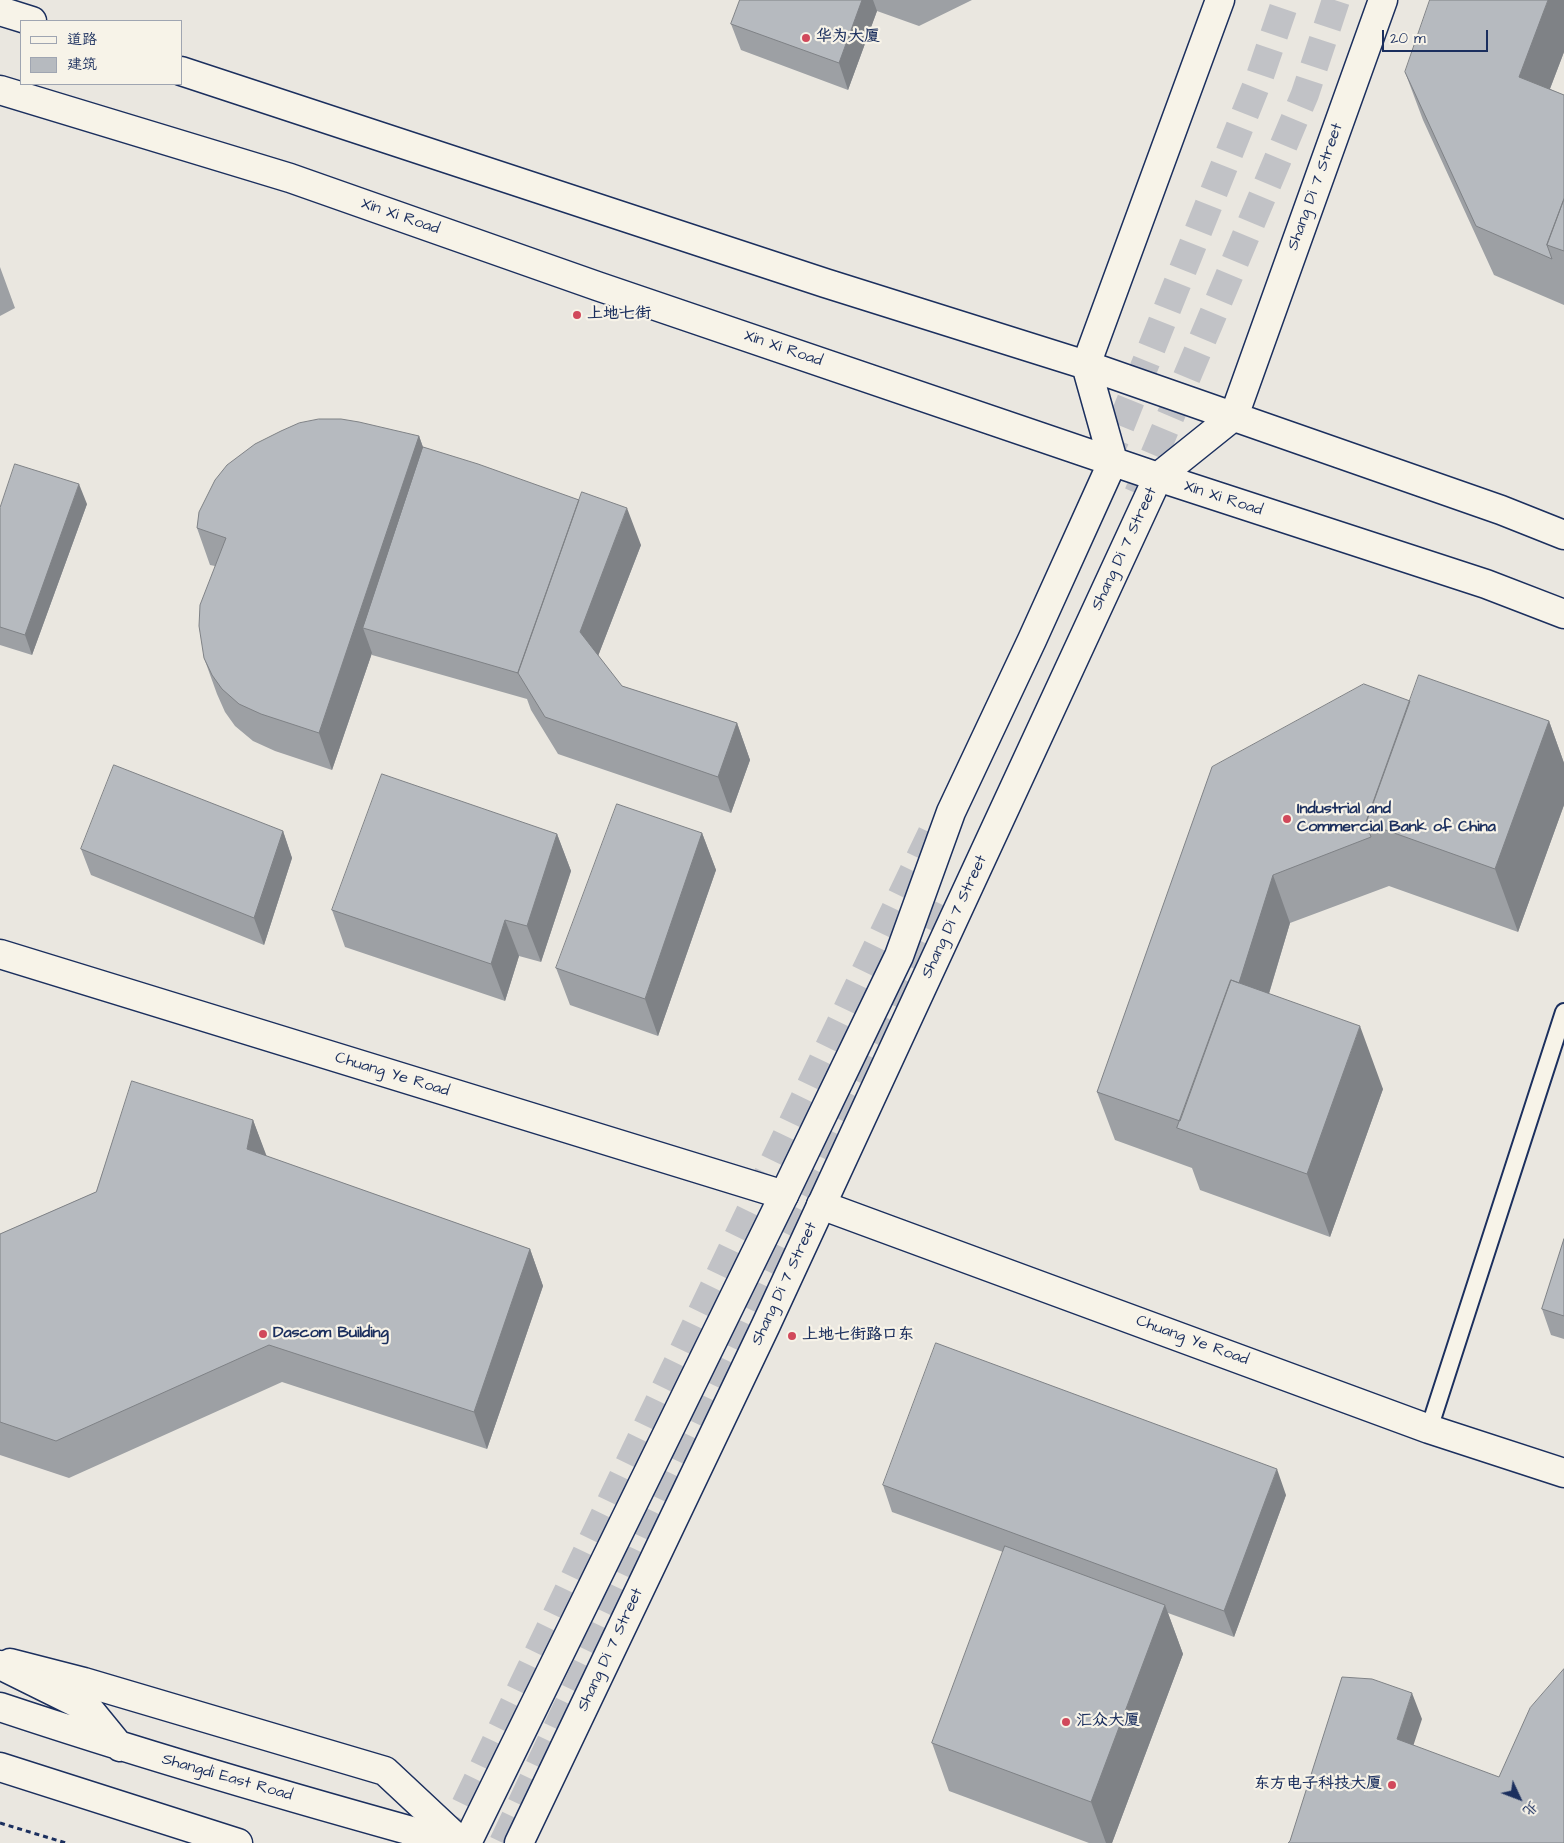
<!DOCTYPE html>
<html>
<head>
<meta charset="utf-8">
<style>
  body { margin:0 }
  #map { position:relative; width:1564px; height:1843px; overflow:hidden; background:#eae7e0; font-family:"Architects Daughter","LXGW WenKai TC",sans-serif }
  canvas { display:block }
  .legend { position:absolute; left:20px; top:20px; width:162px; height:65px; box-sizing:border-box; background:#f7f3e8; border:1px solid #9fa5b1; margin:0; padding:6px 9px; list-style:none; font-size:15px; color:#1b2f5e }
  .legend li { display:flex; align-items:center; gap:10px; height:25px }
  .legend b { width:25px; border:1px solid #9fa5b1 }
  .north { position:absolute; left:1494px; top:1773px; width:50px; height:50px; -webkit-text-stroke:4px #f7f3e8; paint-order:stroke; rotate:133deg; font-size:14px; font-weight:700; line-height:20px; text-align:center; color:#1b2f5e }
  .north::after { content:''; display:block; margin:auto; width:18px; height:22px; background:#1b2f5e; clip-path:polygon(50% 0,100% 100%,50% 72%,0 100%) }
  .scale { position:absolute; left:1382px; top:30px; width:106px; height:22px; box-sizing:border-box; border:2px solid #1b2f5e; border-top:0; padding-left:6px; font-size:15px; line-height:18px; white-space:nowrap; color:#1b2f5e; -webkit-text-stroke:4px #f7f3e8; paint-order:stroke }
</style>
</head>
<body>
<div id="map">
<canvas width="1564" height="1843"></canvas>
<ul class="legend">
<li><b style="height:6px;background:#f7f3e8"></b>道路</li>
<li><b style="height:14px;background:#b6babf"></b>建筑</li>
</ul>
<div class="north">北</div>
<div class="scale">20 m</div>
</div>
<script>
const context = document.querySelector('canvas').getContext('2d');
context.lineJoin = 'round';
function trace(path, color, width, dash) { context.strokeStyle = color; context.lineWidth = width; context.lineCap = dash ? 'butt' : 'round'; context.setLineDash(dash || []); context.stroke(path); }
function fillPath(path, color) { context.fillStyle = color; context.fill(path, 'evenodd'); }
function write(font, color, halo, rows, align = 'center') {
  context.font = font + ' "Architects Daughter","LXGW WenKai TC",sans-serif'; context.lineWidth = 4.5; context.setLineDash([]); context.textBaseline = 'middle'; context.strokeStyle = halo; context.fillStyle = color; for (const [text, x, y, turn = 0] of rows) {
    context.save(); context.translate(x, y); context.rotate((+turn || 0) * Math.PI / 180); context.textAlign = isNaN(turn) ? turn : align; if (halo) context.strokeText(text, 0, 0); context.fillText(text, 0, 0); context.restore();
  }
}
const secondaryTunnel = new Path2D(`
  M1105,465l155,-389 26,-76
  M1138,494l167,-400 31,-94
  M447,1843l490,-1021
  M503,1843l442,-937`);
const path = new Path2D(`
  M0,1823l66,20`);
const service = new Path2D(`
  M1429,1429l135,-417`);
const minor = new Path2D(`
  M0,954l784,241
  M821,1205l608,224 135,44
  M10,1663l74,19 301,89 77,72`);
const secondary = new Path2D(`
  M0,11l32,10
  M181,71l644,212 261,82 415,145 63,25
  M0,90l290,88 307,108 561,191 328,107 78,30
  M0,1665l89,44 31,38
  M0,1707c150,50 302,94 455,136
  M0,1767l238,76
  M467,1843l317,-648 115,-239 52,-144 81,-172 81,-179 -27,-96 134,-365
  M519,1843l246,-516 393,-850 76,-61 149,-416`);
const wall = new Path2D(`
  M740,0h232l-53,26 -42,-15 -29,79 -107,-40 -10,-26z
  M1564,0v52l-14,37 14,6v210l-70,-30 -71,-155 -18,-48z
  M0,267l15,41 -15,8z
  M419,436l4,11 218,98 -43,111 24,30 115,37 13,37 -19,53 -173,-59 -27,-44 -4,-11 -155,-44v-2l-40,117 -57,-19 -22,-10 -18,-15 -10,-14 -8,-18 -13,-36 11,-92 -5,-1 -13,-37z
  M87,504l-55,151 -32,-10v-137z
  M1410,701l139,20 15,42v42l-46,127 -129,-46 -99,37 -21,71 114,95 -53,148 -130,-47 -8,-22 -77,-28 -18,-48z
  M283,831l9,27 -28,87 -173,-70 -10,-26z
  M702,833l14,37 -58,166 -88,-31 -14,-37z
  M557,834l14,37 -30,91 -22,-6 -14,45 -160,-54 -13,-37z
  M253,1120l13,36 264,93 13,37 -56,163 -205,-67 -213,96 -69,-23v-221l96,-42z
  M1564,1239v100l-13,-4 -9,-26z
  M883,1485l403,10 -52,142 -66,-24 15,41 -71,189h-23l-140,-52 -17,-48 71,-191 -111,-40z`);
const shadedWall = new Path2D(`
  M862,0h11l4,11 -29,79 -9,-27z
  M1548,0h16v52l-28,73 -17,-48z
  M419,436l13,37 -69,155 9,25 -40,117 -13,-37z
  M79,484l8,20 -55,151 -7,-20z
  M627,508l14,37 -48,124 -13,-37z
  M1549,721l15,42v42l-46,127 -23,-63z
  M737,723l13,37 -19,53 -13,-36z
  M283,831l9,27 -28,87 -10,-27z
  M702,833l14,37 -58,166 -13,-37z
  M557,834l14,37 -30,91 -14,-36z
  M1273,875l17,48 -36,120 -65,82z
  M505,920l14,36 -14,45 -14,-37z
  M1360,1026l23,63 -53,148 -23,-63z
  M253,1120l14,37 -20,-8z
  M530,1249l13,37 -56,163 -13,-37z
  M1277,1469l9,26 -52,142 -10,-26z
  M1165,1605l18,49 -71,189h-6l-15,-41z
  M1412,1693l10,26 -15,46 -10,-26z`);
const building = new Path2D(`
  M740,0h122l-23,63 -108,-39z
  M1430,0h118l-29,77 45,18v104l-17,46 5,14 -76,-33 -71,-154z
  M1564,199v52l-17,-6z
  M319,419h22l18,3 60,14 -100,297 -58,-19 -22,-10 -17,-15 -10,-14 -8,-17 -5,-32 1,-21 26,-67 -29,-10 2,-16 16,-32 12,-15 28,-21 26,-13 18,-8z
  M423,447l55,17 101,36 -61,173 -155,-45z
  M15,464l64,20 -54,151 -25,-8v-119z
  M582,492l45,16 -47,124 42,54 115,37 -19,54 -173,-60 -27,-44z
  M1419,675l130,46 -54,148 -129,-46z
  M1364,684l46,17 -44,122 5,14 -98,38 -34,108 -8,-3 -51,141 -83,-29 115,-325z
  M114,765l169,66 -29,87 -173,-69z
  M382,774l175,60 -30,92 -22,-6 -14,44 -159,-54z
  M617,804l85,29 -57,166 -89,-31z
  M1231,980l129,46 -53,148 -130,-46z
  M132,1081l121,39 -6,29 283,100 -56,163 -205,-67 -213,96 -56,-19v-188l96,-42z
  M1564,1239v77l-22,-7z
  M936,1343l341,126 -53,142 -341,-126z
  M1005,1546l160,59 -74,197 -159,-59z
  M1564,1669v174h-276l2,-2 52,-164 30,2 40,14 -15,46 102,38 31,-69z`);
const markers = [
  [806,38,5,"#d1495b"],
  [577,315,5,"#d1495b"],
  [1287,819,5,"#d1495b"],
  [263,1334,5,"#d1495b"],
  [792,1336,5,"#d1495b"],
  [1066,1722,5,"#d1495b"],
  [1392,1785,5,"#d1495b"]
];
const poiNames = [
  ["华为大厦",816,38],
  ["上地七街",587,315],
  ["Industrial and",1297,810],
  ["Commercial Bank of China",1297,828],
  ["Dascom Building",273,1334],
  ["上地七街路口东",802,1336],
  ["汇众大厦",1076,1722],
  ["东方电子科技大厦",1382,1785,"right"]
];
const streetNames = [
  ["Shang Di 7 Street",1316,187,-70],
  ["Xin Xi Road",400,217,19],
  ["Xin Xi Road",783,349,19],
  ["Xin Xi Road",1223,499,18],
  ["Shang Di 7 Street",1125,549,-65],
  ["Shang Di 7 Street",955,917,-65],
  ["Chuang Ye Road",392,1075,17],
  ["Shang Di 7 Street",785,1284,-65],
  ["Chuang Ye Road",1192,1341,20],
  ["Shang Di 7 Street",611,1650,-65],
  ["Shangdi East Road",227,1778,16]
];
trace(secondaryTunnel, '#c1c2c6', 28, [28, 14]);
trace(service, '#1b2f5e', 20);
trace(minor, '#1b2f5e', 31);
trace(secondary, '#1b2f5e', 31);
trace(path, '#1b2f5e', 3, [5, 4]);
trace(service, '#f7f3e8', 16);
trace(minor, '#f7f3e8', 28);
trace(secondary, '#f7f3e8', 28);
fillPath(wall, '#9da0a4');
fillPath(shadedWall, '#7f8286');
fillPath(building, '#b6babf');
trace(building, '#7f8286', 1);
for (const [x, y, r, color] of markers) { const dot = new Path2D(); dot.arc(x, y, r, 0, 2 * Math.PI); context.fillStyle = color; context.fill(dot); trace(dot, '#f7f3e8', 2); }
write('bold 16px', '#1b2f5e', '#f7f3e8', poiNames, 'left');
write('16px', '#1b2f5e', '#f7f3e8', streetNames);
</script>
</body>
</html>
